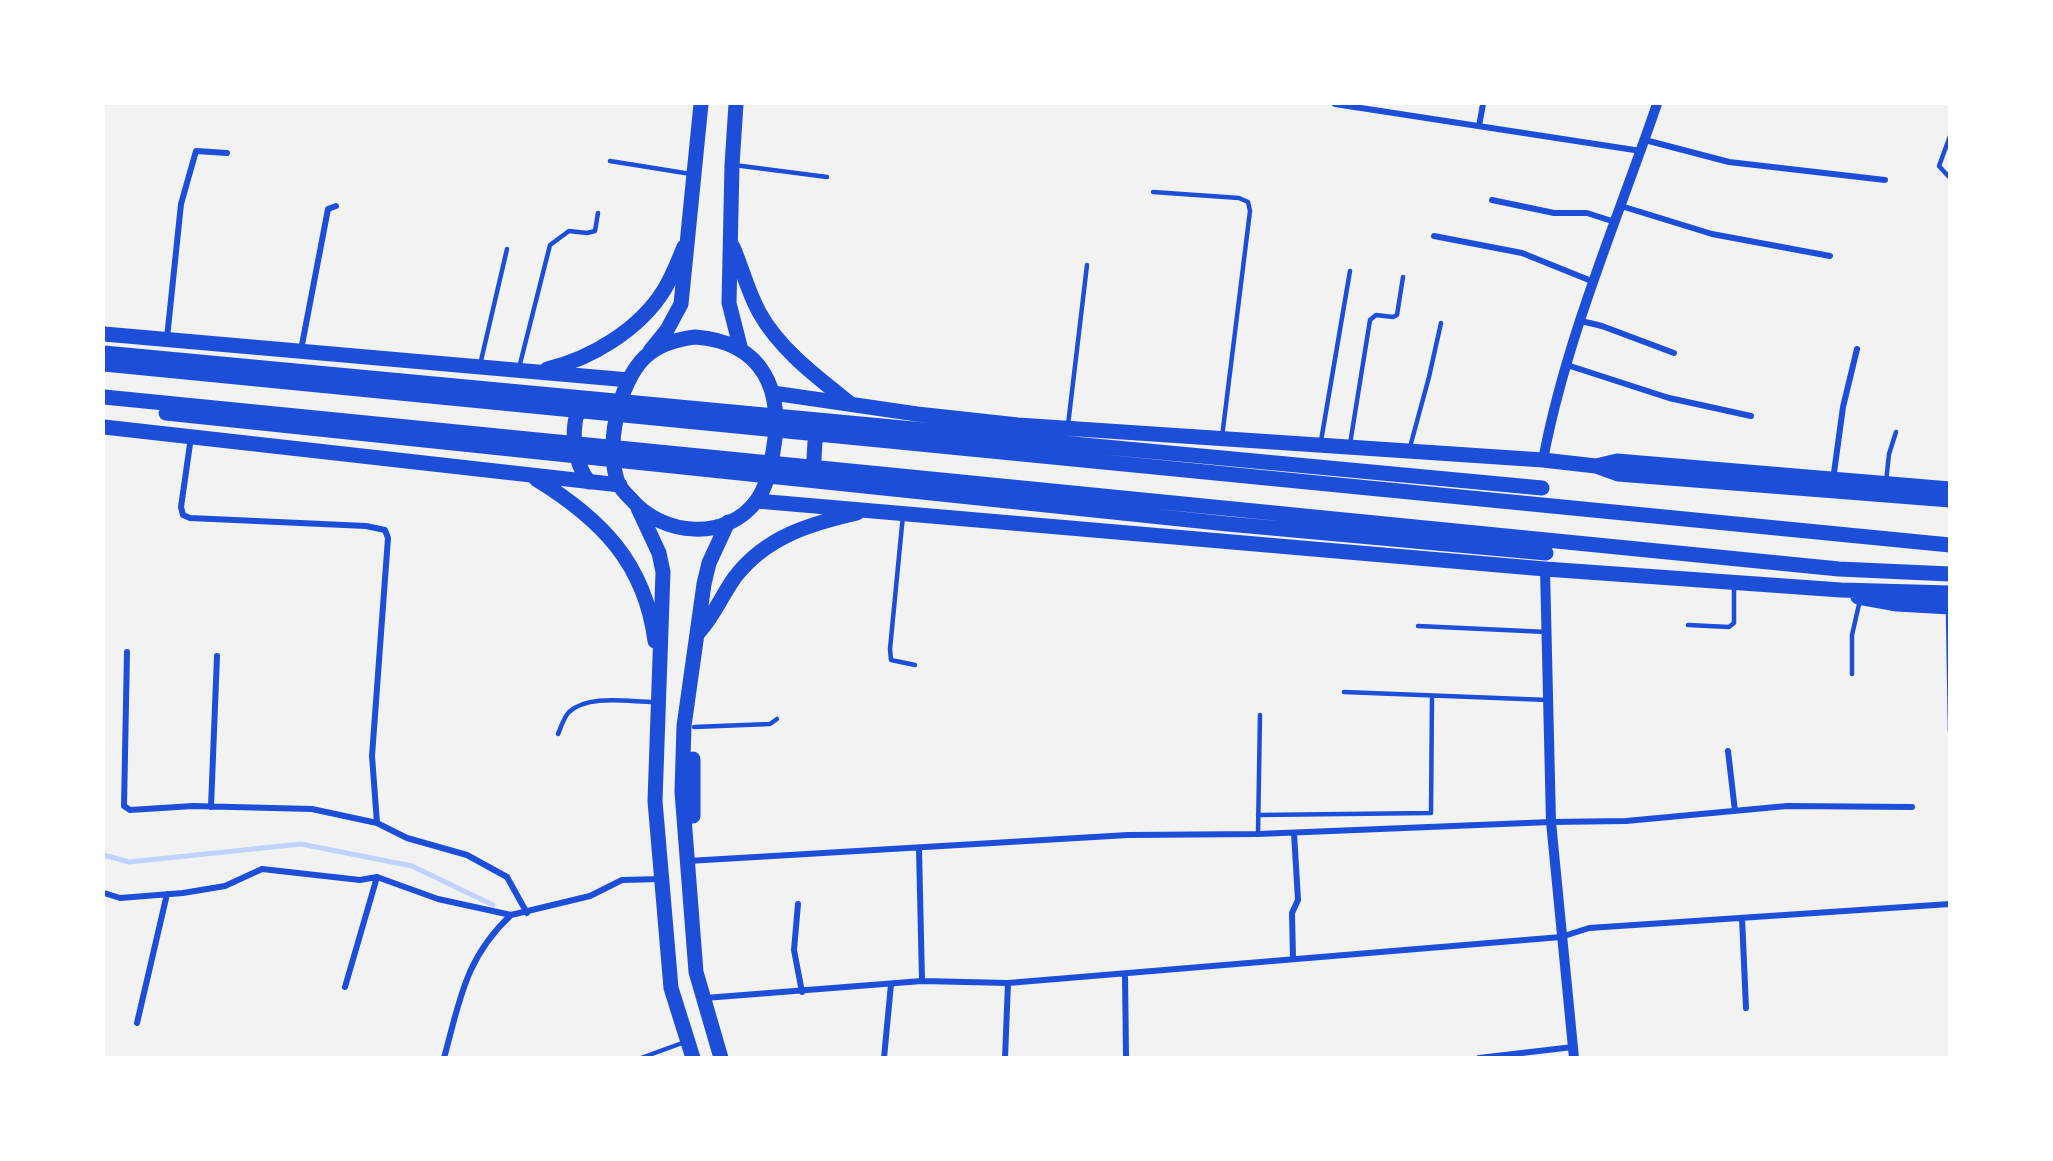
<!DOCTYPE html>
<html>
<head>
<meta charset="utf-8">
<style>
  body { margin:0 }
  #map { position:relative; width:2053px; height:1161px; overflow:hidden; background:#f2f2f2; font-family:"IBM Plex Sans",sans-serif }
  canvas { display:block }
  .frame { position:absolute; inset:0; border:105px solid #fff; pointer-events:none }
</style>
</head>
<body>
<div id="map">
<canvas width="2053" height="1161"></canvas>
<div class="frame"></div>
</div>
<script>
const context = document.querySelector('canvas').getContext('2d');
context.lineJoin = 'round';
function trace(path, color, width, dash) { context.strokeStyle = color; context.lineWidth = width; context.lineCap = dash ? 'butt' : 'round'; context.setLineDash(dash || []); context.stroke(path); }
const stream = new Path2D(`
  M104,855l25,7 172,-18 111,22 81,39`);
const service = new Path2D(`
  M1950,136l-11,30 11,12
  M610,161l81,13
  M734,165l93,12
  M1153,192l86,6 9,4 2,9 -28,226
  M480,365l27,-116
  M519,368l31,-123 19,-14 18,2 8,-2 3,-18
  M1068,425l19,-160
  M1321,441l29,-170
  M1350,444l20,-124 6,-5 17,2 4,-2 6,-38
  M1410,447l19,-70 12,-54
  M1886,482l3,-28 7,-22
  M903,515l-13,134 1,11 24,5
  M1948,610l2,121
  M1688,625l41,2 5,-4v-38
  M1418,626l129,6
  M1852,674v-39l8,-35
  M1344,692l204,8
  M694,727l76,-3 7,-5
  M558,734c3,-7 6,-17 11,-22 20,-18 60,-10 85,-10
  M1258,815l173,-2 1,-117
  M1258,834l2,-119
  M641,1058l44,-16`);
const minor = new Path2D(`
  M1335,104l306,47
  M1479,126l4,-22
  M1645,140l84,22 156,18
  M1492,200l62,13h33l28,9
  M1621,206l91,28 118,22
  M1434,236l88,17 72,29
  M1581,321l21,5 72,27
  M167,338l14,-134 15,-53 31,2
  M301,350l27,-141 8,-3
  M1567,365l102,33 82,18
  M191,437l-10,70 2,8 7,3 176,8 19,4 3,8 -16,218 5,67
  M1833,480l10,-73 14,-58
  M127,652l-3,154 6,4 63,-4 119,3 65,14 30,15 60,17 40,22 20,36
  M1728,751l7,60
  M211,807l6,-151
  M919,849l3,132
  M688,861l440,-26 130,-1 293,-12 75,-1 161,-15 125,1
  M104,893l16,5 63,-5 42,-7 37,-17 98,11 17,-3 61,22 73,16 79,-19 32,-16 39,-1
  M798,904l-4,46 8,42
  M1742,918l4,90
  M1293,959l-1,-46 6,-13 -4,-67
  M1125,974l1,82
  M345,987l32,-110
  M705,998l217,-17 86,2 553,-46 28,-9 361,-24
  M137,1023l30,-129
  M444,1058c16,-58 21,-100 67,-143
  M884,1058l7,-74
  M1005,1058l3,-75
  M1479,1058l94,-11`);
const tertiary = new Path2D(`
  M1543,460c23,-122 74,-239 114,-356
  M1545,569l6,253 23,236`);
const trunk = new Path2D(`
  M736,104l-4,61 -3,138 12,47
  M733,247c9,21 15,45 26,65 21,38 59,66 92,92
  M104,334l525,46
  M695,337c69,5 89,54 78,115 -3,16 -6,34 -16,48 -30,42 -95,36 -126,-1 -4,-4 -9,-9 -12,-14 -15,-35 -1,-102 26,-128 13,-12 33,-18 50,-20z
  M650,351l17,-21 14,-26 20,-200
  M104,353l1438,135
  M104,364l1846,181
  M547,369c44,-10 93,-40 117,-79 8,-13 14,-29 20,-43
  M773,393l144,21 101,11 525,35 53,6 22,8 332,26
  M104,397l1735,172 111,5
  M582,402c-13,23 -9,60 7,80
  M166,413l1062,111 318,29
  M104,427l516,58
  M1596,466l21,-5 333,28
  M813,476l3,-51
  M536,479c65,40 109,84 119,162
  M757,501l788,68 296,21 109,3
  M638,508l21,45 4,19 -8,229 16,187 22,70
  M1858,597l39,7 53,3
  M699,632c15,-16 23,-37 36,-55 31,-40 74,-53 122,-64
  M693,816v-57
  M721,1058l-25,-86 -14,-180 2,-66 20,-142 5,-21 19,-41`);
trace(stream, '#bfd3fe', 5);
trace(service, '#1d4ed8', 4.5);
trace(minor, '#1d4ed8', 6);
trace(tertiary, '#1d4ed8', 10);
trace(trunk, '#1d4ed8', 15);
</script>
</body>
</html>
